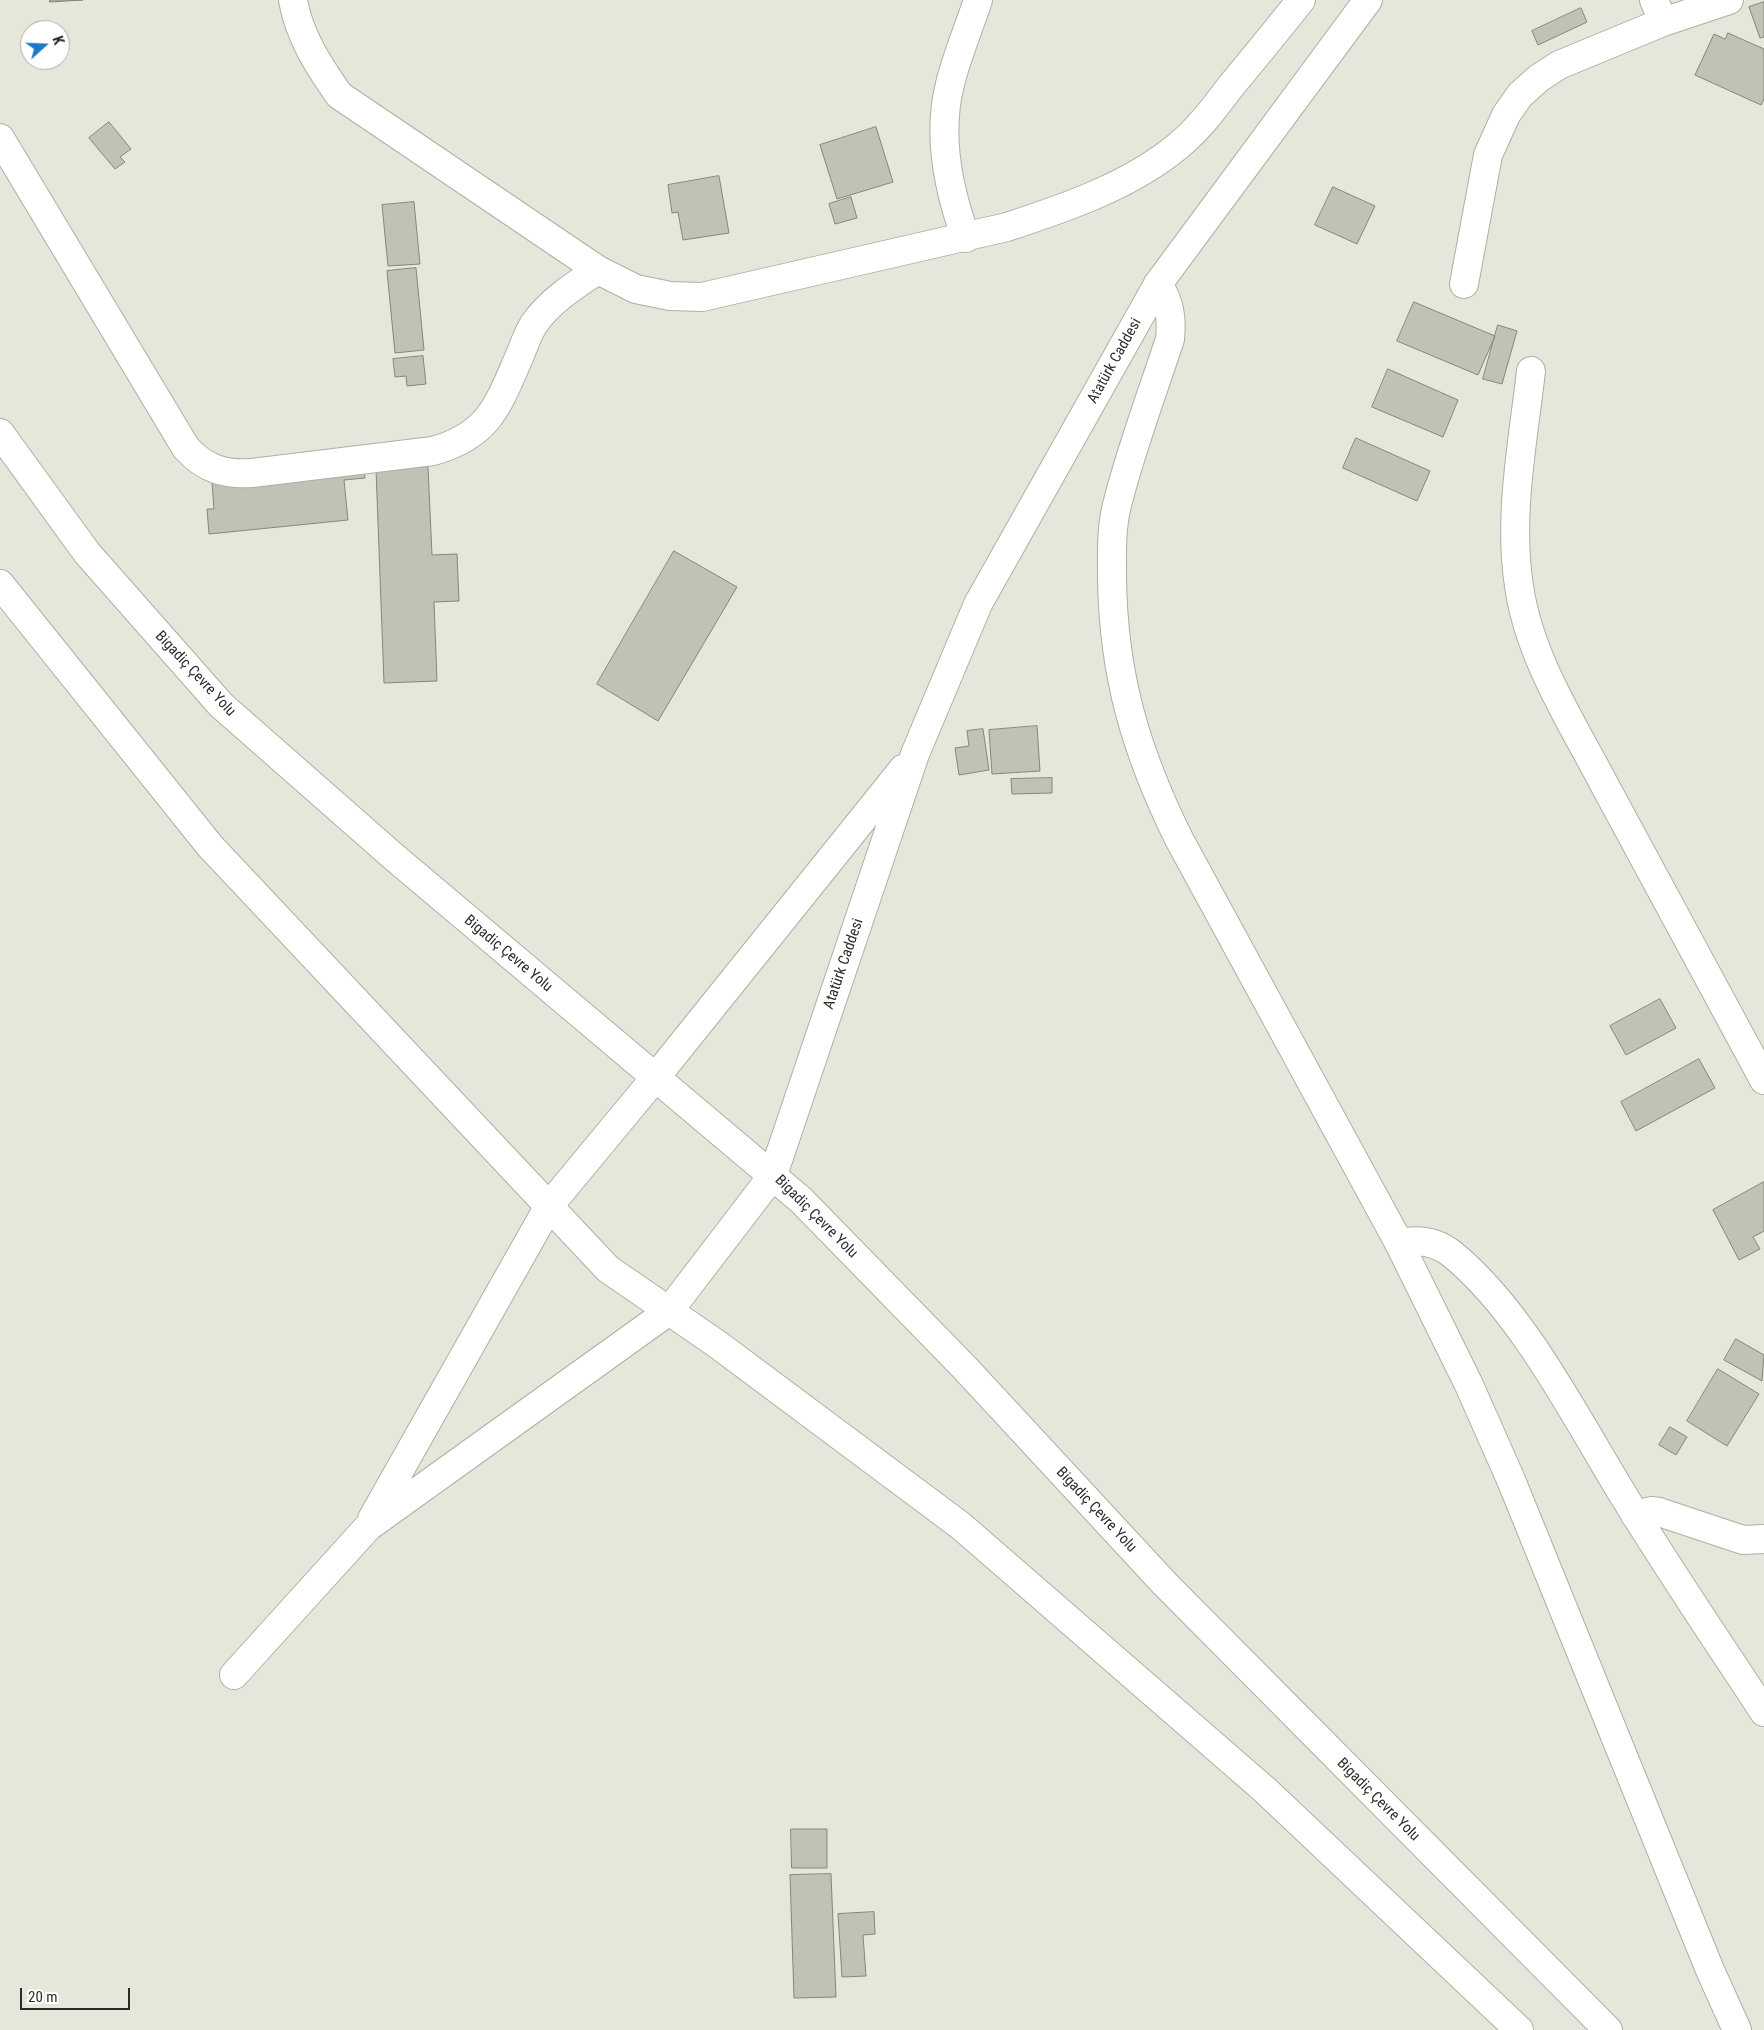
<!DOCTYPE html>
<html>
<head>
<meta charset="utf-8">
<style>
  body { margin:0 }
  #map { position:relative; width:1764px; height:2030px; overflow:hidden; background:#e6e6da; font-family:"Roboto Condensed",sans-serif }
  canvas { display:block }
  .north { position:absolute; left:20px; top:20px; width:50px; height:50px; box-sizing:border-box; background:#fff; border:1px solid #ababa9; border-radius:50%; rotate:70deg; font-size:14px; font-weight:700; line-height:20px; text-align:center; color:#2c2c27 }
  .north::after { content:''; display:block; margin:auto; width:18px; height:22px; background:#1b79c5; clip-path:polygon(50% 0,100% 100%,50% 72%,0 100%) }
  .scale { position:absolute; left:20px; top:1988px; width:110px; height:22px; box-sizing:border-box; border:2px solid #2c2c27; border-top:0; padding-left:6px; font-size:15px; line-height:18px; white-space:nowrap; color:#2c2c27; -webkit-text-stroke:4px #fff; paint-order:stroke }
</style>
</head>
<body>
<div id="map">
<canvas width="1764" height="2030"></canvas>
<div class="north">K</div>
<div class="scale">20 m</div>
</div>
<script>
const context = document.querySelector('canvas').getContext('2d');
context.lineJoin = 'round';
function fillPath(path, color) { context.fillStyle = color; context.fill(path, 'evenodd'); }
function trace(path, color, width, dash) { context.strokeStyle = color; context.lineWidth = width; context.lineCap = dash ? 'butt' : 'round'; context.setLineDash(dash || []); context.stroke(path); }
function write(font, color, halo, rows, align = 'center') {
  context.font = font + ' "Roboto Condensed",sans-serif'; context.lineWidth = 5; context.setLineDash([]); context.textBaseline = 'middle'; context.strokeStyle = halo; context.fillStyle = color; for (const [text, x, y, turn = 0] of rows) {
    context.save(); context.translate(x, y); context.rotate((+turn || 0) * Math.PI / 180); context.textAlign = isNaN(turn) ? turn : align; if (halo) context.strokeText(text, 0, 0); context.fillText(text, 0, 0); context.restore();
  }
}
const building = new Path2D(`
  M50,0h33l-33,2z
  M1764,2v35l-4,1 -11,-31z
  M1581,8l6,14 -49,23 -6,-14z
  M1728,33l36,16v50l-3,6 -66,-30 19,-41 11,5z
  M109,122l22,27 -11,8 5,5 -10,7 -26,-31z
  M876,127l17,55 -56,17 -17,-54z
  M719,176l10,57 -46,7 -5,-28 -6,1 -4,-28z
  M1333,187l42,19 -18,38 -42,-19z
  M851,197l6,21 -22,6 -6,-20z
  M414,202l6,62 -32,2 -6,-61z
  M416,268l8,82 -29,3 -8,-82z
  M1414,302l81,34 -17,39 -81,-34z
  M1498,325l19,6 -15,53 -19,-5z
  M423,356l3,28 -19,2 -1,-10 -11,1 -2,-18z
  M1388,369l70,31 -15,37 -71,-30z
  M1356,438l74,33 -13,30 -74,-33z
  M428,467l4,88 25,-1 2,47 -25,1 3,79 -53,2 -8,-214z
  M364,469l1,9 -21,2 4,40 -139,14 -2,-25h7l-2,-26z
  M674,551l63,36 -79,134 -61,-37z
  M1037,726l3,45 -48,3 -3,-44z
  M983,729l6,41 -30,5 -4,-27 14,-2 -2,-15z
  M1052,778v15l-40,1 -1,-15z
  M1660,999l16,29 -50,27 -16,-29z
  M1699,1059l16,29 -79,43 -15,-29z
  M1764,1182v49l-11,6 7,12 -21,11 -26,-50z
  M1736,1339l28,16 -2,26 -38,-21z
  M1718,1369l41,25 -32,52 -40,-25z
  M1670,1427l17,10 -11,18 -17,-10z
  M791,1829h36v39h-35z
  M831,1874l5,123 -42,1 -4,-123z
  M874,1912l1,22 -12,1 3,41 -24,1 -4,-63z`);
const minor = new Path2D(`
  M293,0c6,36 26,66 46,95l259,175 38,19 34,7 32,1 305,-70c58,-19 123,-41 171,-81 21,-17 37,-39 53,-60 24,-29 47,-57 70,-86
  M1654,0l9,22
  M0,138l186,310c19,21 39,27 66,25l181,-22c57,-16 65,-46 87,-96 4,-10 8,-22 14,-31 16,-23 41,-39 64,-54
  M966,238c-18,-49 -29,-103 -16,-154 7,-29 19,-56 28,-84
  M1158,284c12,18 14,34 12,55 -18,55 -39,110 -53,166 -6,23 -5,49 -5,72 1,98 24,175 67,262l220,404 70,142 42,95 199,490 27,60
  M1464,284l24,-129 18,-40 14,-20 19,-17 20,-13 104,-43 66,-22
  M1531,371c-8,71 -23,144 -12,215 10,71 52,135 85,198 53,99 106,198 160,296
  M1399,1243c19,-4 37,-2 53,11 70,57 123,162 170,239 45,74 94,146 142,219
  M1635,1515l16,-4 8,1 84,28 21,-1
  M372,1519l177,-313
  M234,1675l134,-148 301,-216`);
const major = new Path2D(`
  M655,1078l248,-309
  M773,1175l142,-421 63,-150 180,-320 210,-284`);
const highway = new Path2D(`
  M0,433l87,120 134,152 173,152 407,343 164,168 200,216 443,446
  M0,584l210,262 398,423 109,75 244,182 304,264 254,240
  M549,1206l106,-128
  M669,1311l104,-136`);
const streetNames = [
  ["Atatürk Caddesi",1115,361,-61],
  ["Bigadiç Çevre Yolu",195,674,47],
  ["Bigadiç Çevre Yolu",508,954,40],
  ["Atatürk Caddesi",844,964,-71],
  ["Bigadiç Çevre Yolu",816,1217,45],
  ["Bigadiç Çevre Yolu",1096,1510,47],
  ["Bigadiç Çevre Yolu",1378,1800,45]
];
fillPath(building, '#c1c2b6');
trace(building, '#85867b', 1);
trace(minor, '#afafa4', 30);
trace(major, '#afafa4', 30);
trace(highway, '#afafa4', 30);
trace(minor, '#fff', 28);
trace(major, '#fff', 28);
trace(highway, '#fff', 28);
write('15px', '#2c2c27', '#fff', streetNames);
</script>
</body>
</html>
